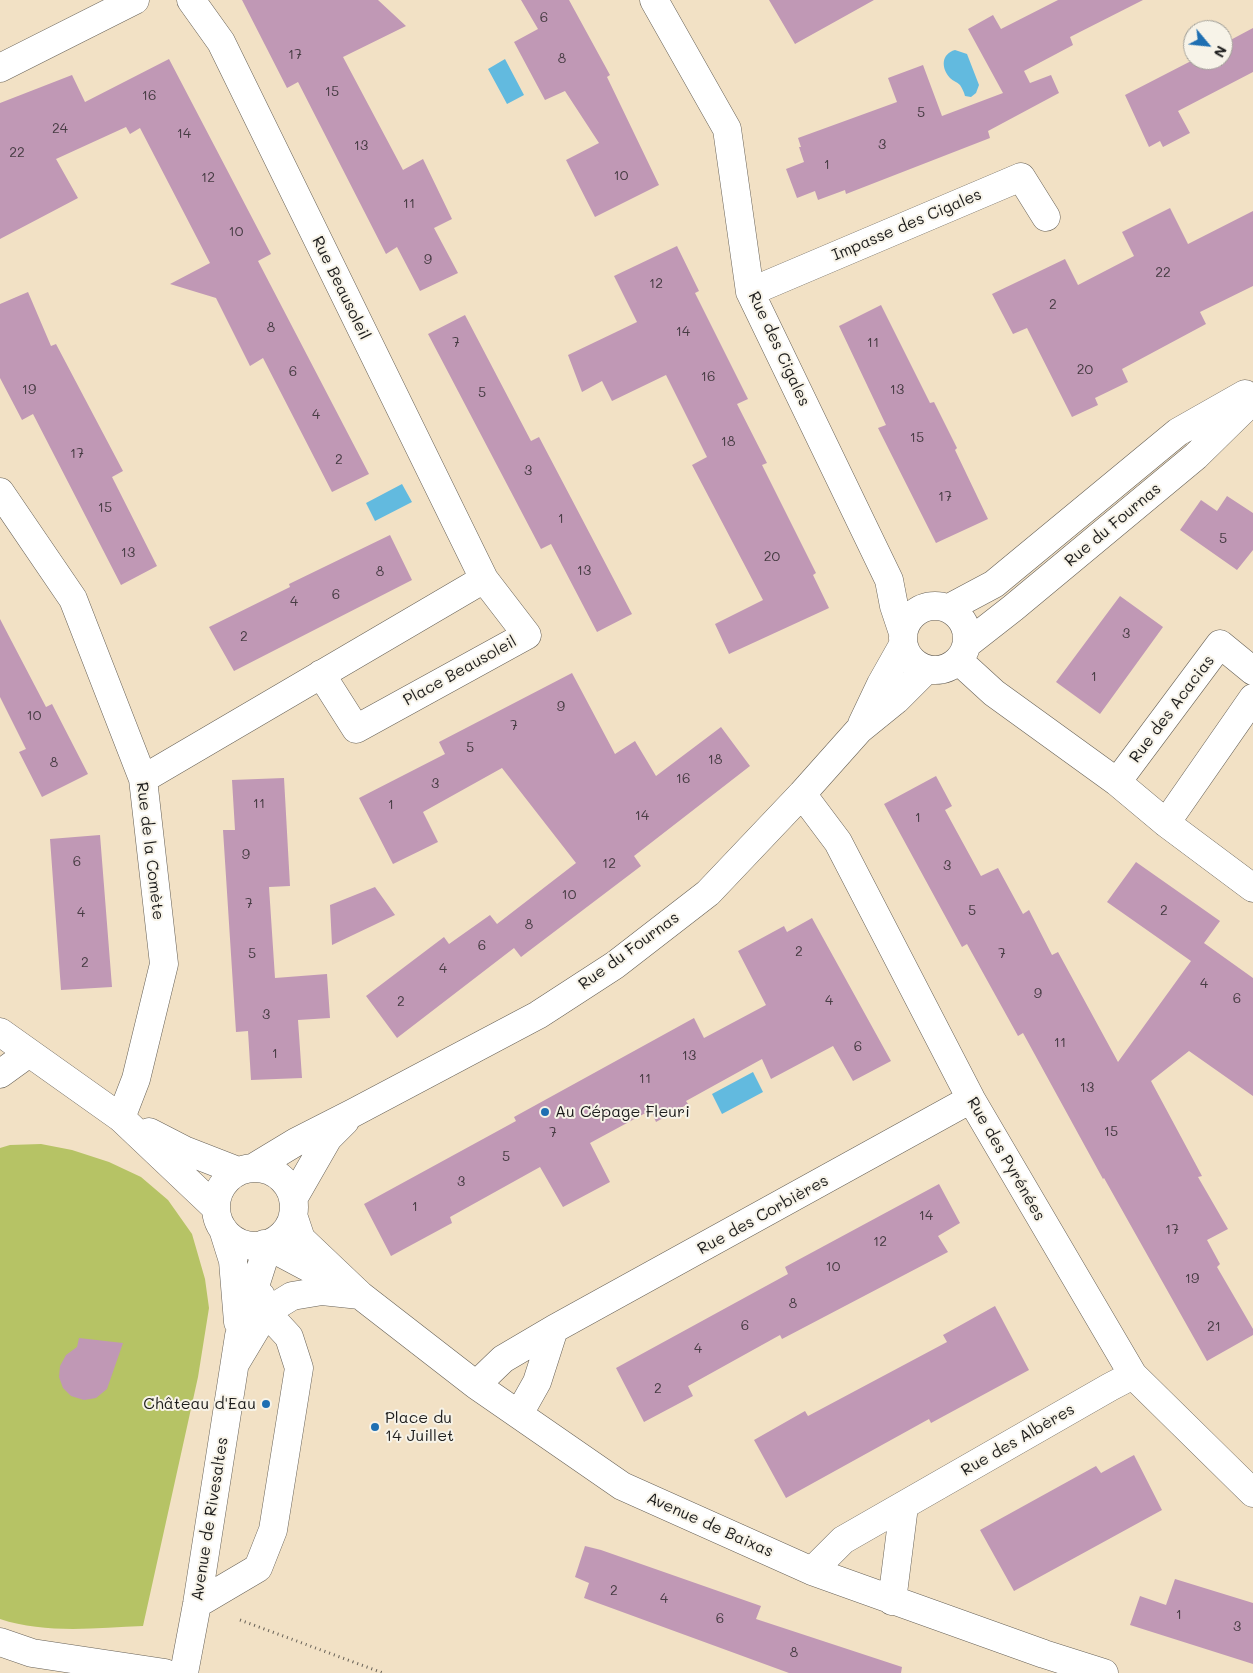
<!DOCTYPE html>
<html>
<head>
<meta charset="utf-8">
<style>
  body { margin:0 }
  #map { position:relative; width:1253px; height:1673px; overflow:hidden; background:#f2e1c5; font-family:Mali,sans-serif }
  canvas { display:block }
  .north { position:absolute; left:1183px; top:20px; width:50px; height:50px; box-sizing:border-box; background:#f7f3e8; border:1px solid #9f9d96; border-radius:50%; rotate:118deg; font-size:14px; font-weight:700; line-height:20px; text-align:center; color:#1c1c1c }
  .north::after { content:''; display:block; margin:auto; width:18px; height:22px; background:#1f6fb2; clip-path:polygon(50% 0,100% 100%,50% 72%,0 100%) }
</style>
</head>
<body>
<div id="map">
<canvas width="1253" height="1673"></canvas>
<div class="north">N</div>
</div>
<script>
const context = document.querySelector('canvas').getContext('2d');
context.lineJoin = 'round';
function fillPath(path, color) { context.fillStyle = color; context.fill(path, 'evenodd'); }
function trace(path, color, width, dash) { context.strokeStyle = color; context.lineWidth = width; context.lineCap = dash ? 'butt' : 'round'; context.setLineDash(dash || []); context.stroke(path); }
function write(font, color, halo, rows, align = 'center') {
  context.font = font + ' Mali,sans-serif'; context.lineWidth = 4; context.setLineDash([]); context.textBaseline = 'middle'; context.strokeStyle = halo; context.fillStyle = color; for (const [text, x, y, turn = 0] of rows) {
    context.save(); context.translate(x, y); context.rotate((+turn || 0) * Math.PI / 180); context.textAlign = isNaN(turn) ? turn : align; if (halo) context.strokeText(text, 0, 0); context.fillText(text, 0, 0); context.restore();
  }
}
const green = new Path2D(`
  M41,1144l31,6 37,12 32,15 27,23 24,34 13,45 4,29 -11,69 -55,249c-47,2 -98,8 -143,-7v-471l10,-3z`);
const water = new Path2D(`
  M955,50l12,4 12,31 -3,8 -5,4 -6,-1c-1,-4 -3,-8 -5,-11 -3,-3 -7,-4 -10,-7 -9,-10 -9,-24 5,-28z
  M505,59l19,36 -17,9 -19,-35z
  M402,484l10,18 -37,19 -9,-18z
  M753,1072l10,20 -41,22 -10,-20z`);
const building = new Path2D(`
  M242,0h136l28,26 -63,31 60,113 20,-11 29,60 -18,9 24,45 -38,18 -23,-44 -11,7 -88,-172 -11,6z
  M521,0h48l41,75 -3,2 52,108 -64,32 -29,-57 33,-17 -34,-52 -20,9 -31,-58 24,-13z
  M769,0h105l-79,44z
  M1058,0h85l-73,37 3,8 -49,26 6,12 21,-8 8,18 -71,38 2,7 -144,56 -1,-4 -27,10 -3,-9 -18,7 -11,-29 18,-7 -5,-15h2l-3,-9 99,-36 -9,-24 35,-13 19,51 61,-23 -35,-64 25,-14 8,14z
  M1253,28v44l-75,39 12,22 -27,14 -3,-6 -11,6 -24,-52 68,-35h30v-16z
  M169,59l102,195 -13,7 111,213 -37,18 -69,-134 -13,8 -34,-68 -46,-14 40,-21 -70,-135 -10,6 -4,-7 -70,32 22,39 -78,41v-136l72,-28 13,27z
  M1170,208l18,36 65,-33v75l-53,26 6,12 -84,45 6,13 -33,16 3,7 -26,12 -45,-89 -14,6 -21,-40 73,-35 13,26 56,-29 -12,-24z
  M677,246l22,45 -4,2 53,106 -11,5 30,59 -5,2 54,108 -3,2 16,33 -100,46 -14,-30 48,-24 -71,-135 15,-8 -41,-82 -54,26 -10,-20 -20,11 -14,-37 69,-33 -23,-46z
  M28,292l23,54 5,-2 67,127 -11,6 45,89 -36,19 -88,-171 -11,6 -22,-42v-74z
  M881,305l49,98 4,-1 23,46 -2,2 33,69 -52,24 -58,-115 8,-3 -47,-99z
  M465,315l66,126 8,-4 93,177 -35,18 -46,-88 -10,5 -113,-215z
  M1227,496l26,17v37l-16,20 -57,-40 21,-30 16,11z
  M390,535l22,45 -178,91 -25,-44 81,-40 -1,-3z
  M1120,596l43,31 -63,87 -44,-32z
  M0,619l46,88 6,-3 36,70 -46,23 -23,-45 7,-3 -26,-52z
  M572,673l43,81 20,-13 21,35 65,-49 29,39 -116,90 7,10 -120,91 -7,-9 -117,90 -31,-42 78,-59 5,7 41,-29 7,9 79,-61 -74,-95 -79,44 15,30 -45,22 -34,-66 86,-44 -6,-12z
  M936,776l16,30 -7,4 36,66 17,-8 25,46 6,-4 23,45 6,-3 60,110 73,-101 -84,-59 29,-40 84,59 -16,22 49,35v118l-64,-45 -38,30 51,95 -4,1 30,52 -21,11 13,24 -3,3 36,62v6l-46,26 -103,-183 -1,1 -80,-146 -5,3 -51,-92 -5,3 -78,-143z
  M284,778l6,108 -21,1 6,91 52,-4 3,44 -32,2 4,58 -51,2 -3,-49 -12,1 -13,-202h12l-3,-50z
  M100,835l12,152 -51,3 -11,-151z
  M375,887l20,28 -63,30 -2,-40z
  M812,918l79,143 -38,20 -20,-35 -62,33 -9,-20 -76,42 2,3 -32,18 -5,-12 -61,33 20,39 -47,25 -23,-40 -90,50 2,6 -61,33 -27,-52 152,-83 -2,-4 180,-99 10,20 62,-33 -28,-54 46,-25 3,6z
  M939,1184l21,39 -22,13 10,16 -166,87 -2,-4 -92,51 5,10 -49,26 -28,-54 172,-94 -3,-7z
  M995,1306l34,64 -98,53 -2,-4 -143,79 -32,-58 51,-29 3,5 139,-74 -4,-7z
  M79,1338l44,5 -16,46 -11,9 -12,2 -13,-4 -8,-8 -4,-11 1,-11 6,-11 11,-8z
  M1134,1455l28,55 -148,81 -34,-61 116,-64 5,7z
  M585,1546l16,4 160,56 -5,13 146,48 -1,6h-112l-205,-75 5,-15 -14,-6z
  M1175,1579l78,24v61l-123,-39 10,-29 26,9z`);
const path = new Path2D(`
  M240,1620l143,53`);
const minor = new Path2D(`
  M191,0l30,42 263,537 43,56 -171,94 -35,-55
  M654,0l73,129 23,163 139,288 5,26 9,27
  M0,68l135,-68
  M750,292l271,-115 25,40
  M0,492l73,107 70,180 21,185 -28,115 -15,39
  M903 638a32 32 0 1 1 64 0a32 32 0 1 1-64 0Z
  M949,608l45,-24 184,-152 67,-38
  M967,644l46,-36 183,-152 57,-56
  M959,661l35,32 123,89 49,41 87,65
  M862,724l19,-40 22,-39
  M143,779l341,-200
  M1117,782l103,-138 33,27
  M802,794l36,48 133,257 162,276 120,118
  M1166,823l87,-125
  M0,1032l121,86 95,90
  M0,1074l29,-21
  M149,1132l35,18 54,21
  M253,1168l43,-26 57,-29 185,-98 77,-50 93,-72 94,-99 57,-64 37,-30 30,-30
  M216 1207a39 39 0 1 1 78 0a39 39 0 1 1-78 0Z
  M293,1199l35,-61 17,-17
  M223,1229l10,32 5,61
  M554,1329l417,-230
  M236,1362l30,-50 26,-16 30,-5 38,4 116,90 146,101 190,85 232,83 60,19
  M476,1385l27,-26 51,-30 -17,53 -18,32
  M812,1571l31,-31 267,-153 23,-12
  M892,1601l12,-95
  M197,1604l61,-36 15,-38 26,-162 -10,-31 -23,-25 -5,-16
  M0,1642l32,11 133,20
  M184,1673l13,-69 42,-268 24,-75 1,-17 96,51 -59,-56 -8,-24`);
const markers = [
  [545,1112,5,"#1f6fb2"],
  [266,1404,5,"#1f6fb2"],
  [375,1427,5,"#1f6fb2"]
];
const numberNames = [
  ["6",544,18],
  ["17",295,55],
  ["8",562,59],
  ["15",332,92],
  ["16",149,96],
  ["5",921,113],
  ["24",60,129],
  ["14",184,134],
  ["3",882,145],
  ["13",361,146],
  ["22",17,153],
  ["1",827,165],
  ["10",621,176],
  ["12",208,178],
  ["11",409,204],
  ["10",236,232],
  ["9",428,260],
  ["22",1163,273],
  ["12",656,284],
  ["2",1053,305],
  ["8",271,328],
  ["14",683,332],
  ["7",456,343],
  ["11",873,343],
  ["20",1085,370],
  ["6",293,372],
  ["16",708,377],
  ["19",29,390],
  ["13",897,390],
  ["5",482,393],
  ["4",316,415],
  ["15",917,438],
  ["18",728,442],
  ["17",77,454],
  ["2",339,460],
  ["3",528,471],
  ["17",945,497],
  ["15",105,508],
  ["1",561,519],
  ["5",1223,539],
  ["13",128,553],
  ["20",772,557],
  ["13",584,571],
  ["8",380,572],
  ["6",336,595],
  ["4",294,602],
  ["3",1126,634],
  ["2",244,637],
  ["1",1094,677],
  ["9",561,707],
  ["10",34,716],
  ["7",514,726],
  ["5",470,748],
  ["18",715,760],
  ["8",54,763],
  ["16",683,779],
  ["3",435,784],
  ["11",259,804],
  ["1",391,805],
  ["14",642,816],
  ["1",918,818],
  ["9",246,855],
  ["6",77,862],
  ["12",609,864],
  ["3",947,866],
  ["10",569,895],
  ["7",249,904],
  ["5",972,911],
  ["2",1164,911],
  ["4",81,913],
  ["8",529,925],
  ["6",482,946],
  ["2",799,952],
  ["5",252,954],
  ["7",1002,954],
  ["2",85,963],
  ["4",443,969],
  ["4",1204,984],
  ["9",1038,994],
  ["6",1237,999],
  ["4",829,1001],
  ["2",401,1002],
  ["3",266,1015],
  ["11",1060,1043],
  ["6",858,1047],
  ["1",275,1054],
  ["13",689,1056],
  ["11",645,1079],
  ["13",1087,1088],
  ["15",1111,1132],
  ["7",553,1133],
  ["5",506,1157],
  ["3",461,1182],
  ["1",415,1207],
  ["14",926,1216],
  ["17",1172,1230],
  ["12",880,1242],
  ["10",833,1267],
  ["19",1192,1279],
  ["8",793,1304],
  ["6",745,1326],
  ["21",1214,1327],
  ["4",698,1349],
  ["2",658,1389],
  ["2",614,1591],
  ["4",664,1599],
  ["1",1179,1615],
  ["6",720,1619],
  ["3",1237,1627],
  ["8",794,1653]
];
const streetNames = [
  ["Impasse des Cigales",907,225,-23],
  ["Rue Beausoleil",341,288,64],
  ["Rue des Cigales",779,349,65],
  ["Rue du Fournas",1113,525,-40],
  ["Place Beausoleil",460,671,-29],
  ["Rue des Acacias",1172,709,-53],
  ["Rue de la Comète",150,851,83],
  ["Rue du Fournas",629,951,-36],
  ["Rue des Pyrénées",1006,1159,60],
  ["Rue des Corbières",763,1215,-29],
  ["Rue des Albères",1018,1440,-30],
  ["Avenue de Rivesaltes",210,1519,-81],
  ["Avenue de Baixas",710,1525,24]
];
const poiNames = [
  ["Au Cépage Fleuri",555,1112],
  ["Château d'Eau",256,1404,"right"],
  ["Place du",385,1418],
  ["14 Juillet",385,1436]
];
fillPath(green, '#b6c365');
fillPath(water, '#62badf');
fillPath(building, '#c098b5');
trace(minor, '#676157', 29);
trace(path, '#676157', 3, [1, 4]);
trace(minor, '#fff', 28);
for (const [x, y, r, color] of markers) { const dot = new Path2D(); dot.arc(x, y, r, 0, 2 * Math.PI); context.fillStyle = color; context.fill(dot); trace(dot, '#f7f3e8', 2); }
write('14px', '#453b42', null, numberNames);
write('16px', '#1c1c1c', '#f7f3e8', streetNames);
write('16px', '#1c1c1c', '#f7f3e8', poiNames, 'left');
</script>
</body>
</html>
